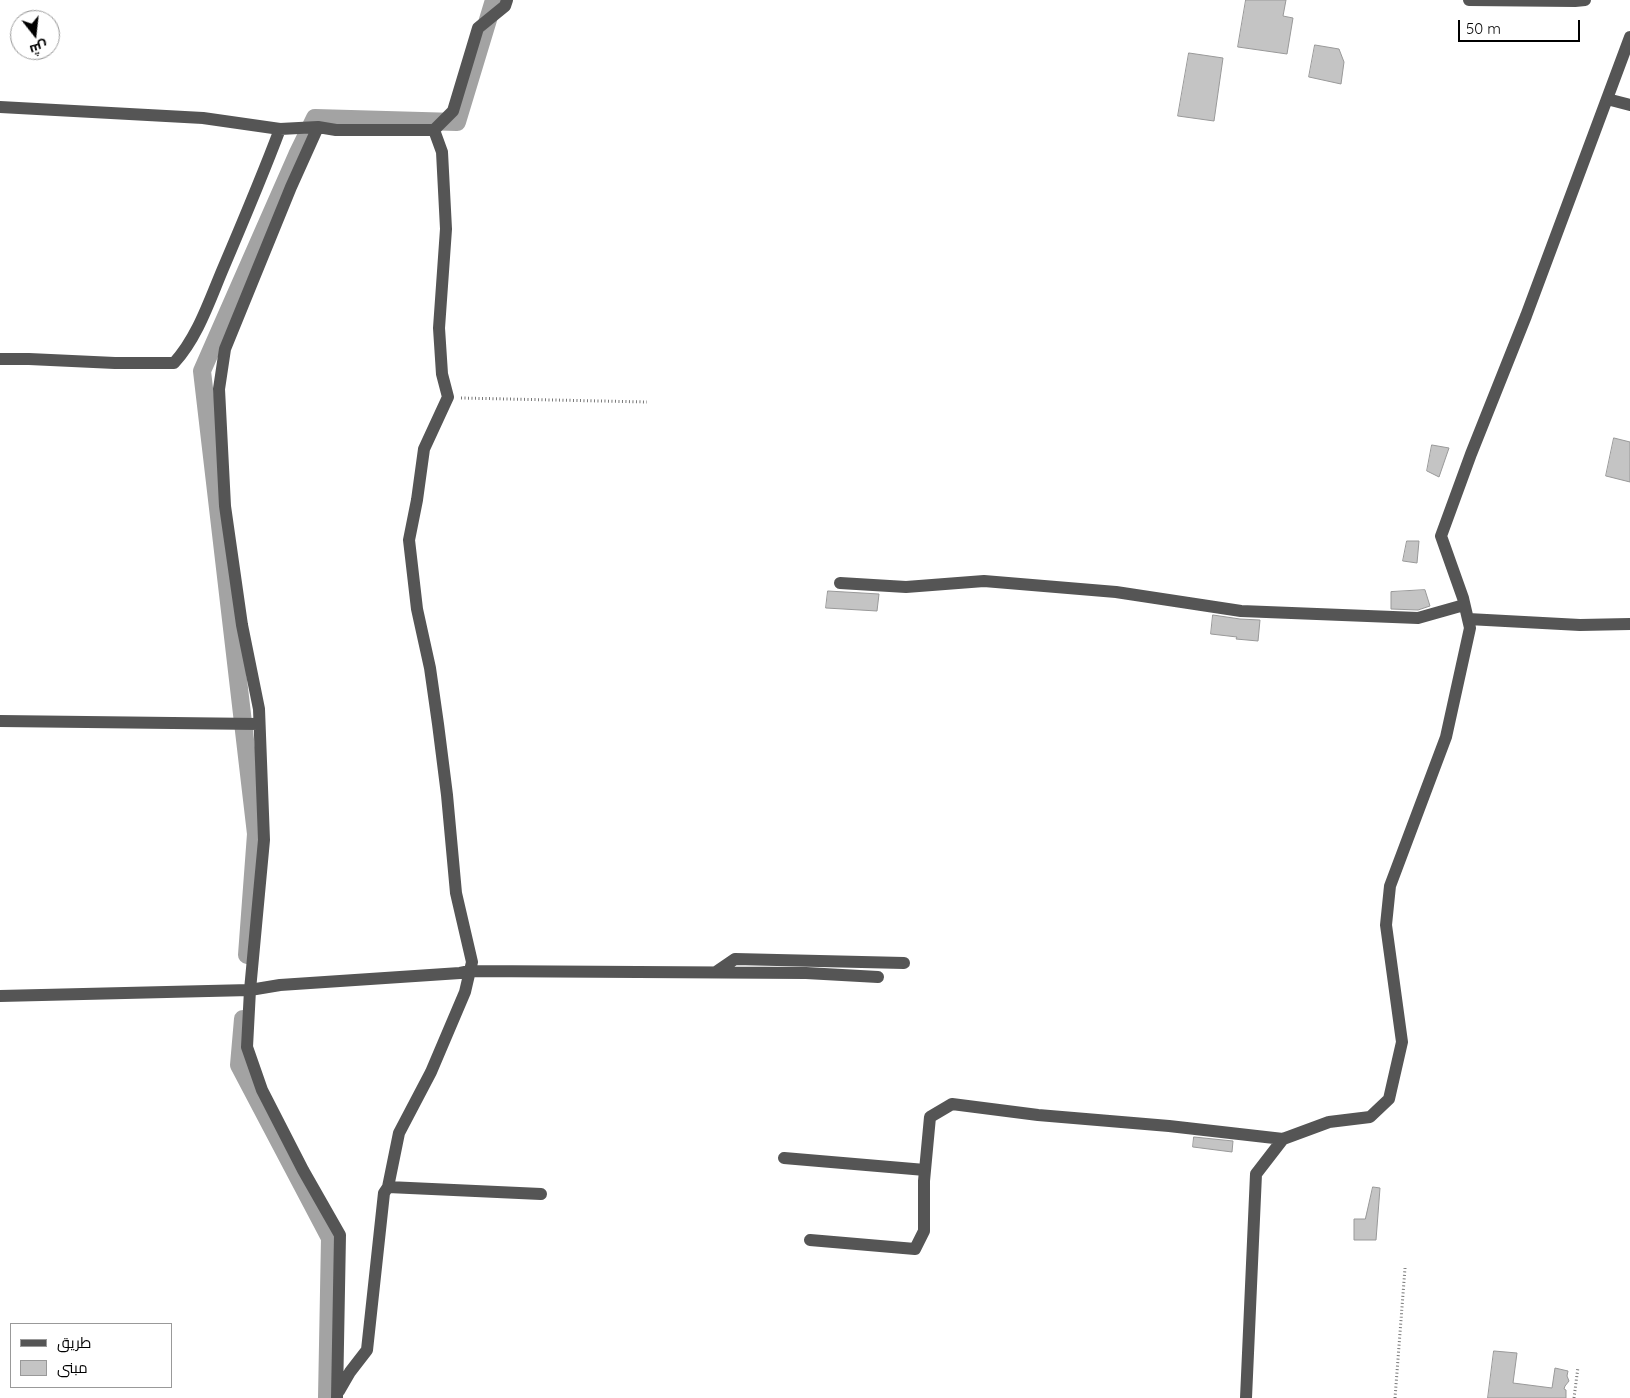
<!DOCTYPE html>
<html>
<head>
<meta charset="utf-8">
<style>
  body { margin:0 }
  #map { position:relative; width:1630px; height:1398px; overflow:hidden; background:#fff; font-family:Quicksand,Cairo,sans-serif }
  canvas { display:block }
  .legend { position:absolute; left:10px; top:1323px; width:162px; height:65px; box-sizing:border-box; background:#fff; border:1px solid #999; margin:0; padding:6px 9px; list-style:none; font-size:15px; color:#000 }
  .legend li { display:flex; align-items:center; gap:10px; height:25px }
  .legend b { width:25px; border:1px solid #999 }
  .north { position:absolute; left:10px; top:10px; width:50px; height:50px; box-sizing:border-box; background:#fff; border:1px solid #999; border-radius:50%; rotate:164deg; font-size:14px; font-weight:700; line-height:20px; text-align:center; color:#000 }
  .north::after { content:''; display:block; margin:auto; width:18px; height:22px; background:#000; clip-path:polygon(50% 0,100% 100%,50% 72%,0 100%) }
  .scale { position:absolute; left:1458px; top:20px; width:122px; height:22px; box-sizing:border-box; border:2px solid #000; border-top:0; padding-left:6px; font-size:15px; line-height:18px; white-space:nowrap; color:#000; -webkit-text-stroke:4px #fff; paint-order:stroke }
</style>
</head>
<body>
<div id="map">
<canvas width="1630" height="1398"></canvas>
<ul class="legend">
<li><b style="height:6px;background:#555"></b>طريق</li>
<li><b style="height:14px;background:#c4c4c4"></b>مبنى</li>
</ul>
<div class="north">ش</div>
<div class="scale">50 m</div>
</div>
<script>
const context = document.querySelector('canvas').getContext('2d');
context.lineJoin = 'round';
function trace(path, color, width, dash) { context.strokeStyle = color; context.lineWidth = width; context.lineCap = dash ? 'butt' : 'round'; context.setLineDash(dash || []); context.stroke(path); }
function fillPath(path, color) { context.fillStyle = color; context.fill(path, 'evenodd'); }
const canal = new Path2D(`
  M247,955l9,-121 -54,-463 95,-216 18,-37 142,4 37,-122
  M243,1019l-4,46 91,173 -3,160`);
const building = new Path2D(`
  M1246,0h40l-3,16 10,2 -6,36 -49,-7z
  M1315,45l24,4 5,13 -3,22 -32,-7z
  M1189,53l34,5 -9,63 -36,-5z
  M1614,438l16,4v40l-24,-6z
  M1432,445l17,3 -10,29 -12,-6z
  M1407,541h12l-2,22 -14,-2z
  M1425,590l5,16 -12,4 -27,-1v-17z
  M828,591l51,3 -2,17 -51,-3z
  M1213,615l27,4 20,1 -2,21 -22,-2 1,-2 -26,-3z
  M1194,1137l39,4 -1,11 -39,-5z
  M1373,1187l7,1 -4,52h-22v-21h11z
  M1494,1351l23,2 -4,30 39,5 3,-20 13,3 -1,5 2,5 -4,5 -1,3 2,1v8h-78z`);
const path = new Path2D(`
  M461,398l186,4
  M1395,1398l10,-130
  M1574,1398l4,-31`);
const minor = new Path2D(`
  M1469,0l106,1 10,-1
  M1607,99l23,6
  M0,107l203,11 77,11 38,-2 18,3h98l19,-19 25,-83 27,-22 2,-6
  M318,127l-27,60 -66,162 -6,40 6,117 17,119 17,84 5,131 -14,150 -3,57 15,43 41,80 37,65 -3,163
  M0,359h29l86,4h59c23,-25 35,-61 48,-92 20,-47 40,-94 58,-142
  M840,583l66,4 78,-6 132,11 125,19 177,7 46,-13
  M1468,619l112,6 50,-1
  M0,721l259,3
  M716,972l19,-13 169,4
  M0,996l250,-6 30,-5 180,-12 10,-2 336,2 72,4
  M784,1158l141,12
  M388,1187l11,-54 32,-61 34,-80 7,-30 -16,-69 -9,-98 -9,-71 -8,-56 -13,-59 -8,-69 8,-40 7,-51 24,-52 -6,-23 -3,-46 7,-99 -4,-77 -8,-22
  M810,1240l105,9 9,-18v-50l6,-64 22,-13 86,11 131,11 114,13
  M339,1391l11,-19 17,-22 17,-157 4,-6 153,7
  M1246,1398l10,-224 27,-35 46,-17 41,-5 19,-18 13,-57 -16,-117 4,-39 56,-149 24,-109 -7,-30 -22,-62 30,-82 55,-138 104,-279`);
trace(canal, '#a3a3a3', 18);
fillPath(building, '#c4c4c4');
trace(building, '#999', 1);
trace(path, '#777', 3, [1, 2.5]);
trace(minor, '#555', 12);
</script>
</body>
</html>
